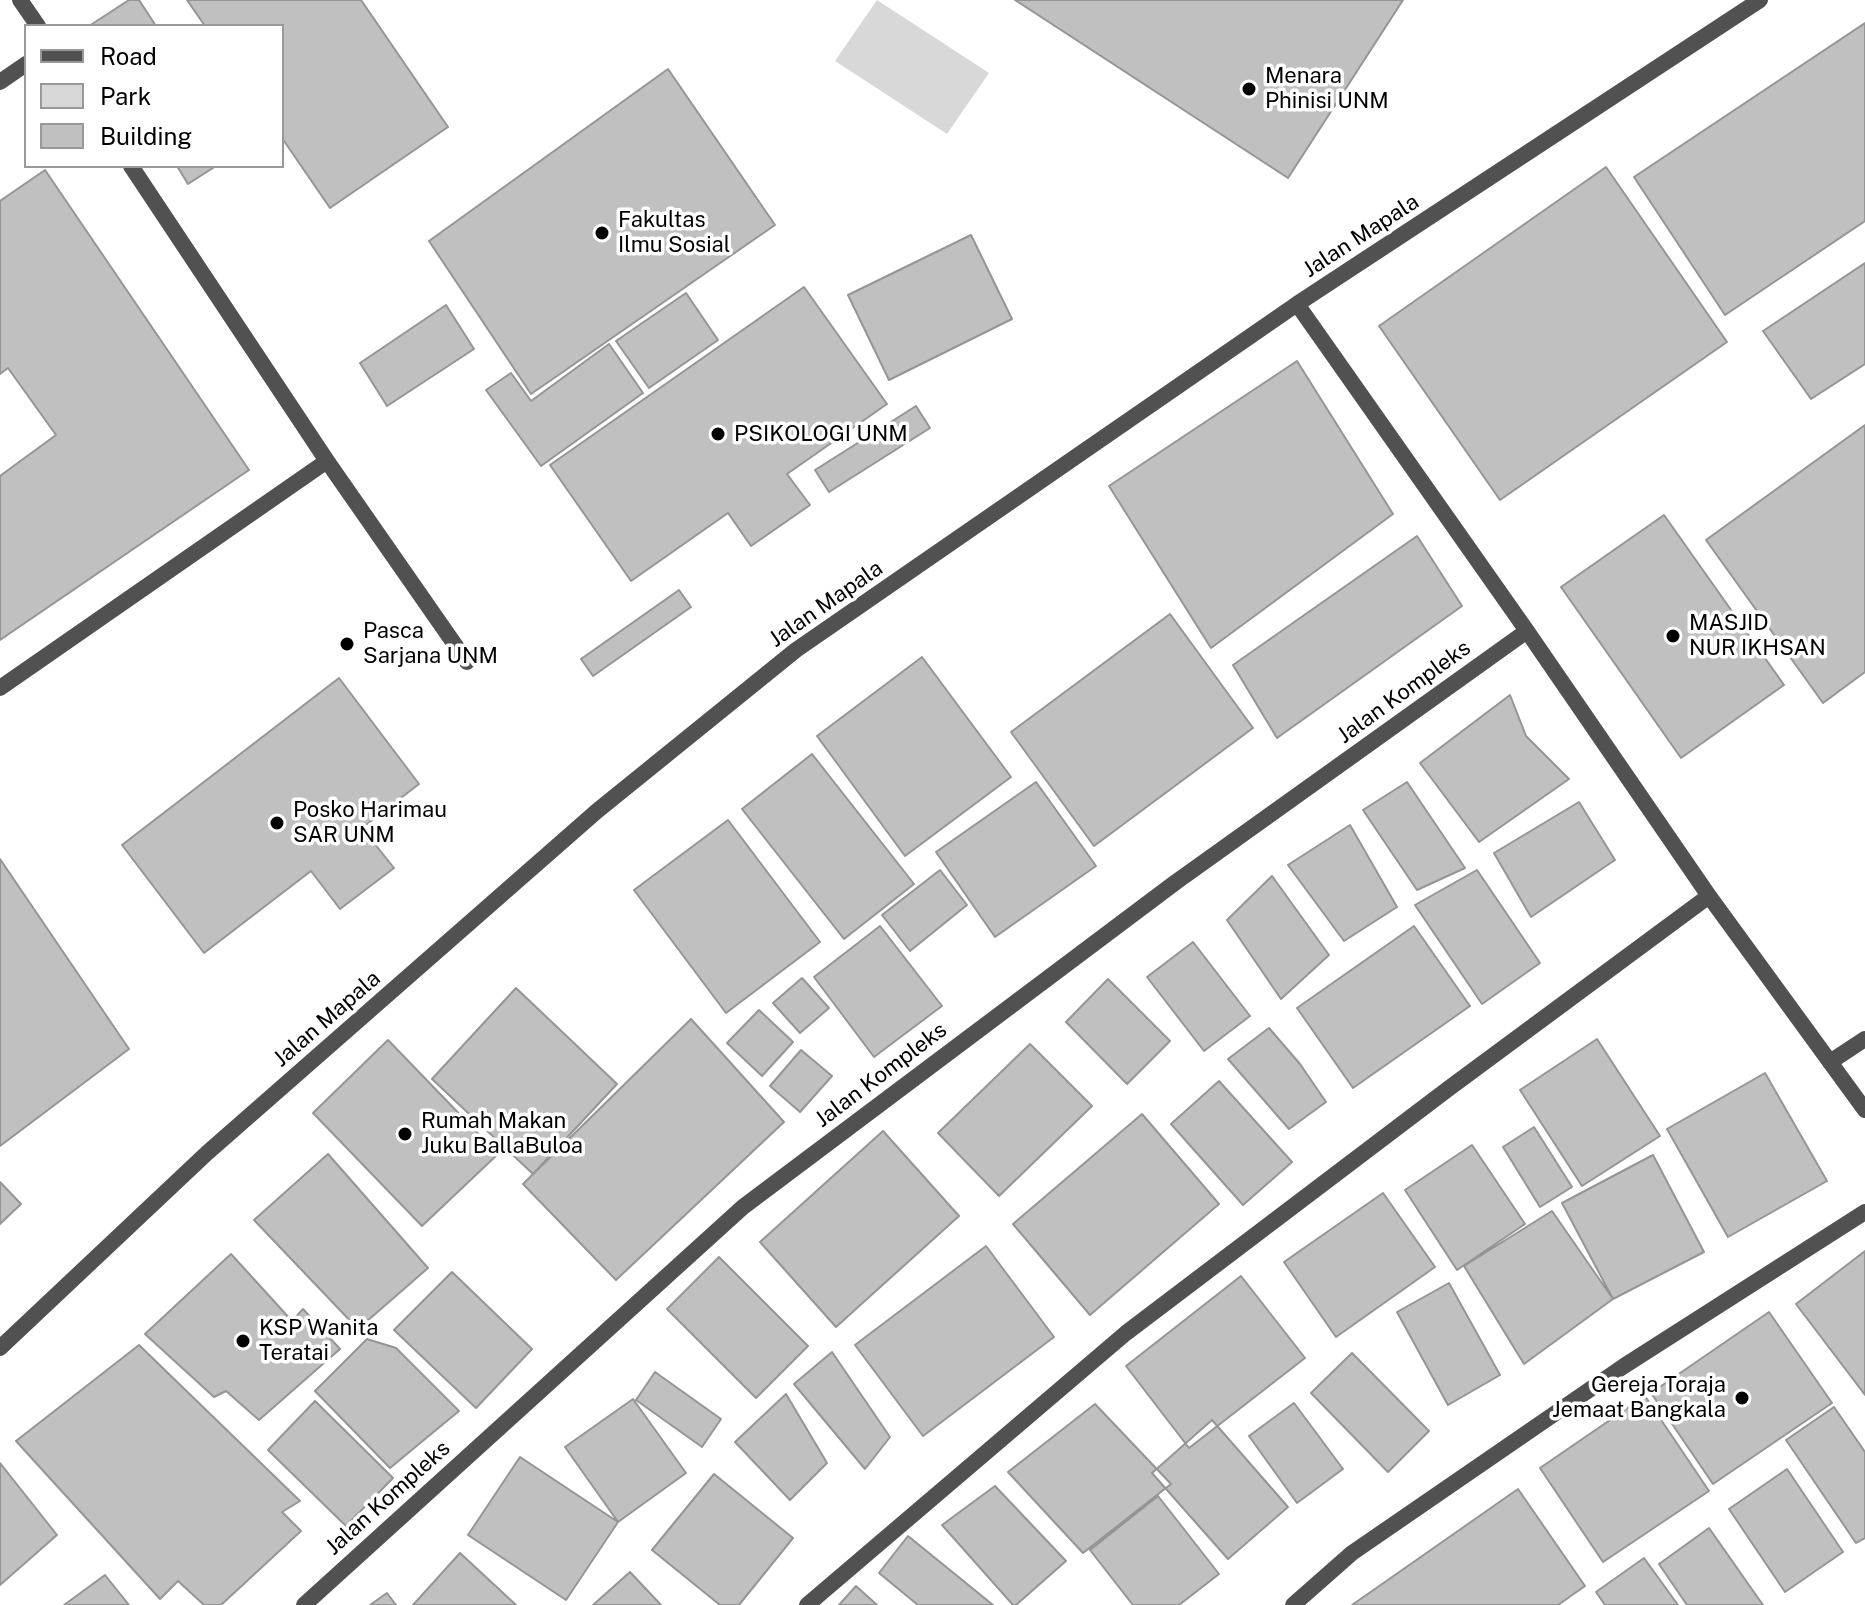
<!DOCTYPE html>
<html>
<head>
<meta charset="utf-8">
<style>
  body { margin:0 }
  #map { position:relative; width:1865px; height:1605px; overflow:hidden; background:#fff; font-family:"Public Sans",sans-serif }
  canvas { display:block }
  .legend { position:absolute; left:24px; top:24px; width:260px; height:144px; box-sizing:border-box; background:#fff; border:2px solid #999; margin:0; padding:10px 14px; list-style:none; font-size:24px; color:#000 }
  .legend li { display:flex; align-items:center; gap:16px; height:40px }
  .legend b { width:40px; border:2px solid #999 }
</style>
</head>
<body>
<div id="map">
<canvas width="1865" height="1605"></canvas>
<ul class="legend">
<li><b style="height:10px;background:#515151"></b>Road</li>
<li><b style="height:22px;background:#d8d8d8"></b>Park</li>
<li><b style="height:22px;background:#c0c0c0"></b>Building</li>
</ul>
</div>
<script>
const context = document.querySelector('canvas').getContext('2d');
context.lineJoin = 'round';
function fillPath(path, color) { context.fillStyle = color; context.fill(path, 'evenodd'); }
function trace(path, color, width, dash) { context.strokeStyle = color; context.lineWidth = width; context.lineCap = dash ? 'butt' : 'round'; context.setLineDash(dash || []); context.stroke(path); }
function write(font, color, halo, rows, align = 'center') {
  context.font = font + ' "Public Sans",sans-serif'; context.lineWidth = 7; context.setLineDash([]); context.textBaseline = 'middle'; context.strokeStyle = halo; context.fillStyle = color; for (const [text, x, y, turn = 0] of rows) {
    context.save(); context.translate(x, y); context.rotate((+turn || 0) * Math.PI / 180); context.textAlign = isNaN(turn) ? turn : align; if (halo) context.strokeText(text, 0, 0); context.fillText(text, 0, 0); context.restore();
  }
}
const green = new Path2D(`
  M877,0l112,73 -42,61 -112,-73z`);
const building = new Path2D(`
  M129,0h10l17,26h-67z
  M187,0h174l87,127 -118,81 -48,-70v-112h-77z
  M1015,0h388l-115,178z
  M1865,23v198l-140,94 -91,-138z
  M668,69l107,156 -244,169 -102,-153z
  M177,166h39l-28,18z
  M1606,167l121,175 -227,158 -121,-174z
  M45,170l204,300 -249,170v-164l56,-41 -48,-67 -8,6v-173z
  M971,235l41,84 -123,61 -41,-85z
  M1865,263v101l-54,35 -48,-68z
  M804,287l83,117 -100,70 23,31 -59,41 -23,-33 -97,68 -81,-116z
  M686,293l32,47 -69,48 -33,-47z
  M446,305l28,44 -87,57 -27,-43z
  M609,344l34,49 -102,73 -55,-76 25,-17 20,28z
  M1297,361l96,153 -182,134 -102,-162z
  M916,406l14,22 -101,64 -14,-22z
  M1865,425v247l-42,31 -117,-163z
  M1664,515l120,170 -103,73 -120,-171z
  M1417,536l45,70 -185,132 -44,-73z
  M679,590l12,17 -98,69 -12,-17z
  M1170,614l83,114 -159,118 -83,-114z
  M922,657l89,120 -106,79 -88,-120z
  M339,678l80,106 -57,44 32,40 -54,41 -29,-38 -107,82 -82,-108z
  M1510,695l16,41 43,43 -90,63 -59,-79z
  M812,754l102,130 -70,55 -102,-130z
  M1036,782l60,84 -101,71 -59,-85z
  M1407,782l58,86 -48,22 -54,-80z
  M1579,802l36,58 -84,57 -37,-64z
  M728,820l92,122 -94,71 -92,-123z
  M1350,825l47,82 -53,34 -56,-76z
  M0,859l129,190 -129,97z
  M940,870l27,35 -57,46 -28,-36z
  M1477,870l63,93 -58,41 -67,-99z
  M1272,876l57,79 -48,44 -54,-79z
  M880,926l62,80 -68,51 -60,-80z
  M1414,926l56,80 -117,82 -56,-80z
  M1193,942l57,74 -46,35 -57,-74z
  M802,978l27,30 -29,25 -27,-30z
  M1108,979l62,62 -43,43 -61,-62z
  M516,988l101,96 -84,90 -101,-95z
  M759,1010l34,32 -31,34 -35,-33z
  M691,1019l93,103 -168,158 -93,-96z
  M1269,1028l31,36 26,38 -37,27 -61,-70z
  M1597,1039l63,97 -78,50 -62,-96z
  M388,1040l110,114 -76,72 -109,-113z
  M1030,1044l62,62 -93,90 -61,-63z
  M801,1050l31,26 -32,36 -30,-26z
  M1765,1073l62,108 -99,56 -61,-108z
  M1219,1081l73,81 -49,43 -72,-81z
  M1142,1114l77,90 -129,111 -77,-91z
  M1534,1127l38,60 -32,20 -37,-60z
  M883,1131l76,85 -123,111 -76,-85z
  M1472,1145l53,79 -68,46 -52,-80z
  M328,1154l100,114 -70,61 -104,-109z
  M1653,1155l51,97 -91,47 -51,-96z
  M0,1182l21,22 -21,20z
  M1383,1193l52,74 -99,70 -52,-75z
  M1552,1211l61,88 -89,65 -60,-98z
  M986,1246l68,91 -131,99 -68,-91z
  M1865,1251v144l-69,-91z
  M231,1254l61,67 11,-12 37,40 -81,71 -33,-29 -12,6 -69,-63z
  M719,1257l89,89 -52,52 -89,-89z
  M452,1272l80,77 -56,59 -82,-78z
  M1241,1276l64,82 -116,90 -63,-82z
  M1449,1283l51,92 -52,30 -51,-93z
  M1769,1312l63,91 -119,81 -62,-91z
  M367,1339l29,9 63,63 -69,57 -75,-77z
  M139,1345l161,156 -18,11 19,19 -80,74h-17l-26,-24 -18,18 -144,-158z
  M832,1352l58,85 -25,32 -71,-85z
  M1352,1353l77,78 -41,41 -77,-79z
  M655,1372l66,47 -19,28 -66,-47z
  M786,1394l41,69 -37,37 -55,-58z
  M1645,1396l64,95 -106,71 -63,-94z
  M633,1399l53,74 -68,49 -53,-75z
  M315,1401l78,77 -47,48 -78,-76z
  M1294,1403l49,66 -46,34 -48,-67z
  M1095,1404l76,80 -88,69 -75,-81z
  M1834,1407l31,45v86l-9,5 -70,-103z
  M1212,1420l76,87 -60,52 -76,-86z
  M520,1457l98,65 -52,78 -98,-65z
  M0,1463l57,72 -57,50z
  M1787,1469l56,83 -58,40 -56,-83z
  M714,1474l79,64 -54,67h-19l-68,-55z
  M995,1486l71,75 -50,44h-3l-71,-80z
  M1518,1489l67,97 -27,19h-206z
  M1158,1496l61,78 -40,31h-46l-43,-55z
  M1709,1528l54,77h-76l-28,-41z
  M908,1536l85,69h-75l-39,-32z
  M460,1553l56,52h-103z
  M1644,1558l34,47h-73l-9,-13z
  M630,1572l31,33h-68z
  M105,1575l24,30h-65z
  M856,1586l21,19h-38z
  M387,1593l9,12h-26z`);
const service = new Path2D(`
  M20,0l18,26
  M0,82l26,-18
  M131,166l196,295 140,201
  M0,688l327,-227
  M1830,1062l35,-23`);
const minor = new Path2D(`
  M1297,304l230,327 182,265 156,214
  M0,1348l207,-195 390,-342 199,-161 501,-346 463,-304
  M304,1605l439,-398 433,-325 351,-251
  M807,1605l319,-272 322,-244 261,-193
  M1293,1605l59,-52 272,-187 241,-154`);
const markers = [
  [1249,89,8,"#000"],
  [602,233,8,"#000"],
  [718,434,8,"#000"],
  [1673,636,8,"#000"],
  [347,644,8,"#000"],
  [277,823,8,"#000"],
  [405,1134,8,"#000"],
  [243,1341,8,"#000"],
  [1742,1398,8,"#000"]
];
const poiNames = [
  ["Menara",1265,76],
  ["Phinisi UNM",1265,101],
  ["Fakultas",618,220],
  ["Ilmu Sosial",618,245],
  ["PSIKOLOGI UNM",734,434],
  ["MASJID",1689,623],
  ["NUR IKHSAN",1689,648],
  ["Pasca",363,631],
  ["Sarjana UNM",363,656],
  ["Posko Harimau",293,810],
  ["SAR UNM",293,835],
  ["Rumah Makan",421,1121],
  ["Juku BallaBuloa",421,1146],
  ["KSP Wanita",259,1328],
  ["Teratai",259,1353],
  ["Gereja Toraja",1726,1385,"right"],
  ["Jemaat Bangkala",1726,1410,"right"]
];
const streetNames = [
  ["Jalan Mapala",1361,236,-33],
  ["Jalan Mapala",826,604,-35],
  ["Jalan Kompleks",1404,692,-36],
  ["Jalan Mapala",327,1019,-41],
  ["Jalan Kompleks",881,1075,-37],
  ["Jalan Kompleks",388,1498,-42]
];
fillPath(green, '#d8d8d8');
fillPath(building, '#c0c0c0');
trace(building, '#959595', 2);
trace(service, '#515151', 16);
trace(minor, '#515151', 16);
for (const [x, y, r, color] of markers) { const dot = new Path2D(); dot.arc(x, y, r, 0, 2 * Math.PI); context.fillStyle = color; context.fill(dot); trace(dot, '#fff', 3); }
write('22px', '#000', '#fff', poiNames, 'left');
write('22px', '#000', '#fff', streetNames);
</script>
</body>
</html>
